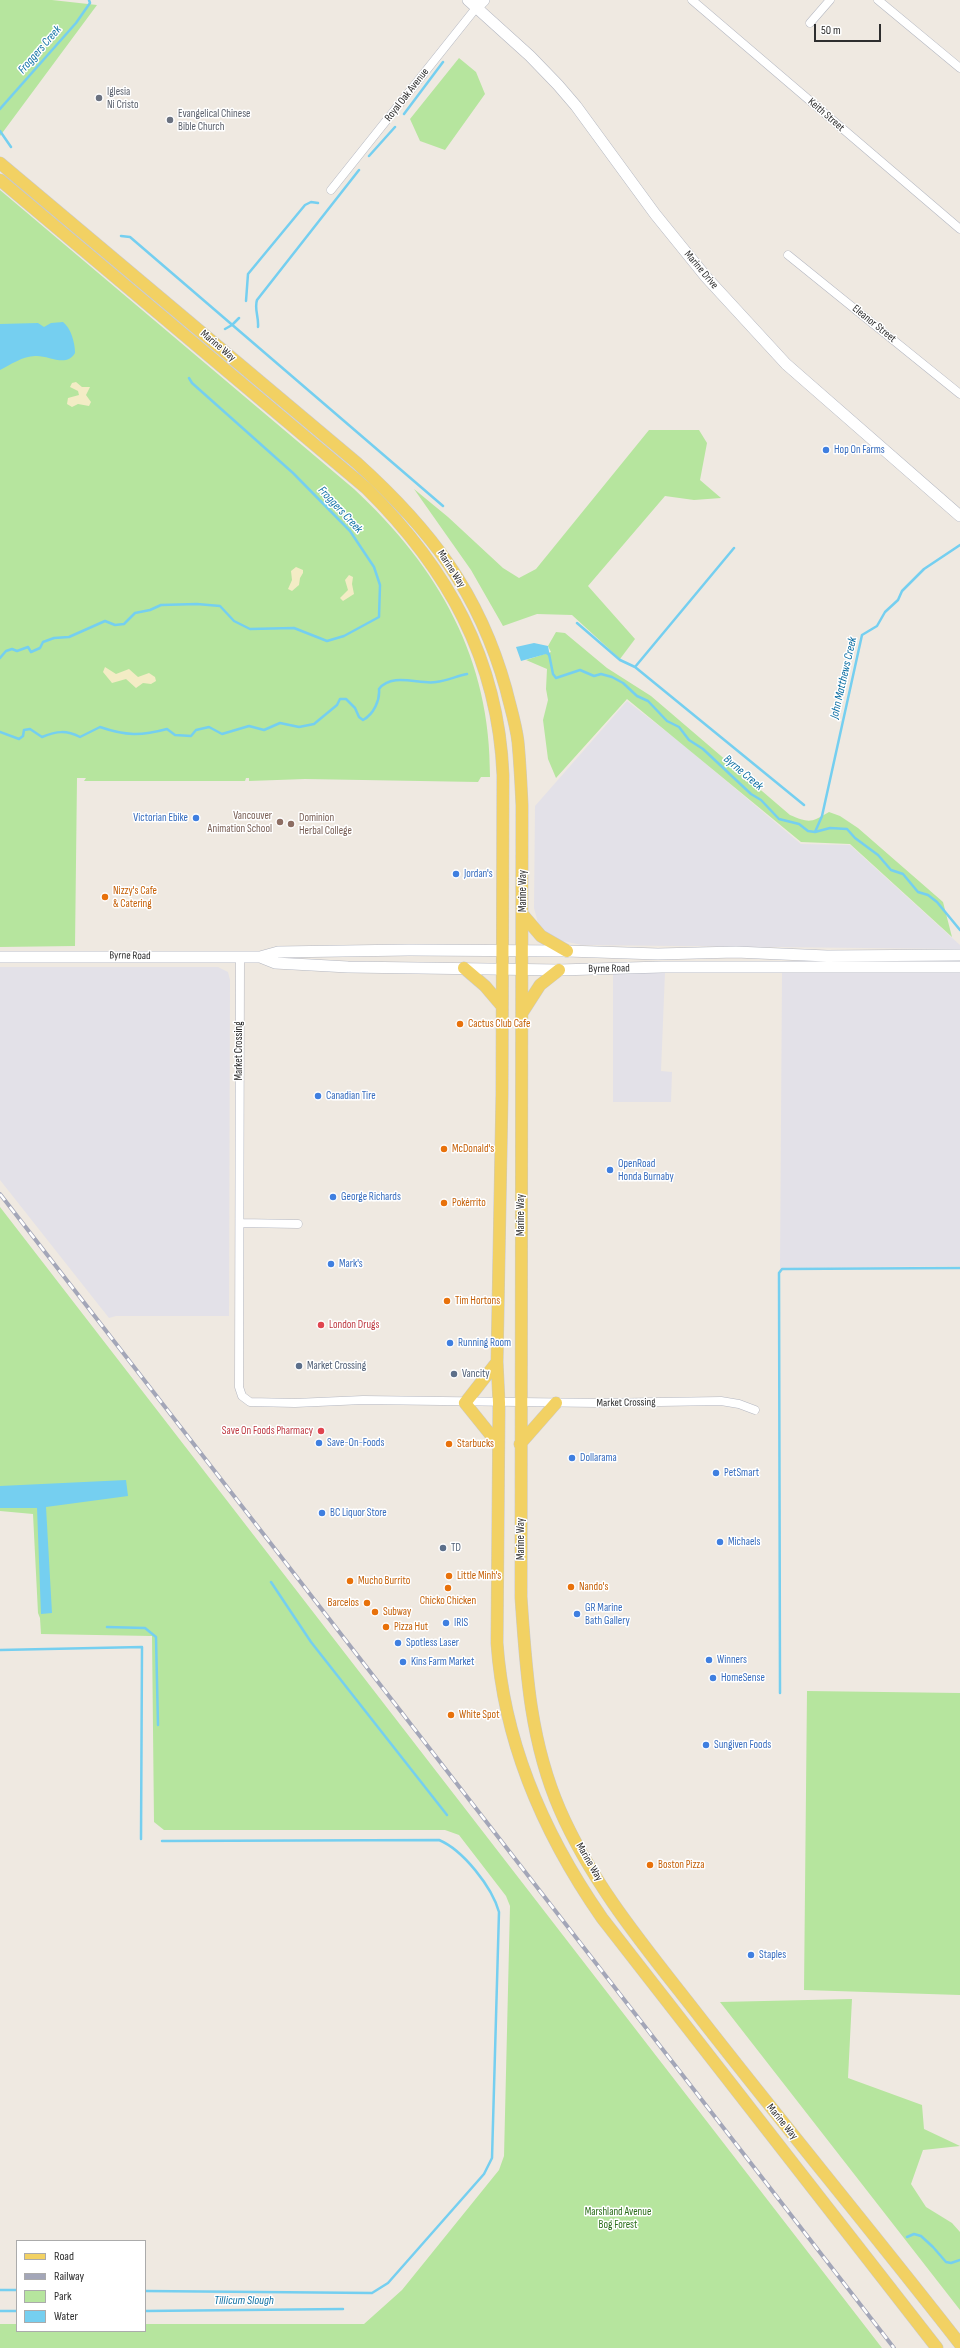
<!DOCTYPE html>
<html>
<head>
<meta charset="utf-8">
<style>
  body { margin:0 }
  #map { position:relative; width:960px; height:2348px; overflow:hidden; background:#efe9e1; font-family:"Sofia Sans Condensed",sans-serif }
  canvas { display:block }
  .legend { position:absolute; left:16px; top:2240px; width:130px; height:92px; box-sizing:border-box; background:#fff; border:1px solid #ababab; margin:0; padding:5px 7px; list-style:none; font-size:12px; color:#2e2e2e }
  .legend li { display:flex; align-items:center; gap:8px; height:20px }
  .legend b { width:20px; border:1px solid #ababab }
  .scale { position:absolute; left:814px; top:24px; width:67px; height:18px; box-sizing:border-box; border:2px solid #2e2e2e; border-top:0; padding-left:5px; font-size:12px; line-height:14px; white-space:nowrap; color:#2e2e2e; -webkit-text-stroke:3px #fff; paint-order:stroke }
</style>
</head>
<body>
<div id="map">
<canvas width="960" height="2348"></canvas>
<ul class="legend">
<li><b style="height:5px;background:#f2d163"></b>Road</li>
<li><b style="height:5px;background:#a3a6b8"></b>Railway</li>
<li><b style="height:11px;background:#b6e59e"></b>Park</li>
<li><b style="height:11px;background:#75cff0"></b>Water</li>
</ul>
<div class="scale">50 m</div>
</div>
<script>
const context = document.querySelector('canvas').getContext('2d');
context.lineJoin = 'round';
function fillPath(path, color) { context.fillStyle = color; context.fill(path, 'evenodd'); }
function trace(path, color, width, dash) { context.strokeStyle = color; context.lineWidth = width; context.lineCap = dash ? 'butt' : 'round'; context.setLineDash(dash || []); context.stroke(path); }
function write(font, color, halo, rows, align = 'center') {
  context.font = font + ' "Sofia Sans Condensed",sans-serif'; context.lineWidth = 3; context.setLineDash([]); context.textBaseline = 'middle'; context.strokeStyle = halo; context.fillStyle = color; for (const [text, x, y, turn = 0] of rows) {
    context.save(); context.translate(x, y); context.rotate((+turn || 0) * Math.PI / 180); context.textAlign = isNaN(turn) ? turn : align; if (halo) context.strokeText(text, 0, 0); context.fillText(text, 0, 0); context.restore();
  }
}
const industrial = new Path2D(`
  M627,701l53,41 121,102 49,1 110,100v4l-378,-4 -24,-5 -14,-7 -6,-10 -4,-15 1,-102z
  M0,967h218l10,5 2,8 -1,336h-113l-7,2 -109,-138z
  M665,972l-4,99 11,1 -1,30h-58v-129z
  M960,972v294l-180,2 2,-295z`);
const green = new Path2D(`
  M0,0h52l45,5 -97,131z
  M459,58l17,14 9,22 -40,56 -25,-9 -10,-22z
  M0,190l354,299c85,79 137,170 136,288h-9l-3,5 -173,-3 -56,2v-3h-3l-1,3h-161l2,-3h-9l-2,168 -75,1z
  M649,430h50l8,13 -7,37 21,18 -27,2 -29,-4 -77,90 47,53 -15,20 -48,-44 -35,-1 -34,12 -32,-56 -57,-81 34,28 55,51 16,10 17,-9z
  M556,632l9,1 42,35 44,28 139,119c19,8 21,8 39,-3l11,4 18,12 85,74 9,35 -102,-93 -49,-2 -174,-143 -71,79 -8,-19 -5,-39 5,-20 -2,-11 1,-20 -21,-9 25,-8 -3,-6z
  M0,1207l882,1141h-882v-24h17v7h128v-7h219l38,-34 97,-120 5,-14 6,-250 -4,-10 -47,-61 -14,-5h-281l-10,-8 -2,-186 -111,-2 -1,-16 -2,-5 -5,-99 -33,-3z
  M807,1691l153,2v302l-156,-5z
  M852,1999l-4,79 74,27 2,24 36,17 -37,4 -12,34 15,23 26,16 8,9v78l-240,-308z`);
const sand = new Path2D(`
  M76,382l6,5h8l-4,8 5,7 -2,4 -11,-2 -6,3 -5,-3 1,-6 11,-3 -1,-4 -8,-4 2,-4z
  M296,567l7,3v3l-3,5 -1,7 -7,6 -4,-2 4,-9 -1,-9z
  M349,575l4,2 -1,7 2,10 -11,7 -3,-3 8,-8 -3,-10z
  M105,667l11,7 13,-5 9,8 11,-4 6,4 1,4 -5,3 -8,-1 -7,5 -10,-9 -14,4 -9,-11z`);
const water = new Path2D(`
  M63,322c8,6 12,21 12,31 -9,15 -26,2 -40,3 -12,0 -25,9 -35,14v-46l38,-1 6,4 7,-4z
  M534,643l14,3 2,11 -4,-3 -25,7 -5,-14z
  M126,1480l2,16 -82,11 6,106 -11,1 -4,-106h-37v-22z`);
const stream = new Path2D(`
  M0,109l76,-86 14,-20 -1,-3
  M404,114l39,-52
  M0,131l11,16
  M369,156l26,-29
  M121,236l9,1 313,269
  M246,301l2,-27 57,-69 6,-3 7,1
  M258,327c1,-10 -4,-18 -1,-27l102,-130
  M225,329l7,-4 7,-7
  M577,623l43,37 15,7 169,138
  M549,654l4,20 3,4 24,-8 14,6 7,-2 11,3 11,6 14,13 11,5 19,20 12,6 10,13 14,9 48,45 10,6 18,19 20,5 9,7 7,1 15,-4 17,1 8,9 23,17 13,15 12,4 15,18 10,3 9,7 23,28
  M0,658l6,-7 6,-2 5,2 11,-4 3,5 9,-4 3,-6 11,-4 15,-1 36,-16 10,4 9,-1 11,-11 15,-3 11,-5 36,-1 23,2 14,15 16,8 44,-1 33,13 17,-5 35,-19 1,-32 -6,-18 -24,-36 -57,-58 -101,-90 -3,-5
  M635,667l99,-119
  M0,732l19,7 4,-3 1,-6 6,-1 12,8c15,-6 24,-7 38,0l20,-10c26,9 41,9 67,2l8,6 16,1 5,-6 13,-3 13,7 27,-8 15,4 16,-7 19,4 15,-3 23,-19 3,-6h6l9,9 4,9 4,3c11,-6 17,-20 16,-31 13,-17 41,-4 57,-7 10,-1 21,-6 31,-8
  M815,832l7,-16 40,-181 15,-9 8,-14 13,-12 4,-9 22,-22 36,-24
  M271,1582l40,60 136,173
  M107,1627l38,1 11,9 2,88
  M0,1650l142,-3 -1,192
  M780,1693l-1,-420 3,-4 178,-1
  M907,2237l7,-3 7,2 12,11 13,15 5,1 9,-3
  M0,2290h17
  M145,2291l227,2 16,-10 96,-109 8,-16 7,-246c-7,-25 -36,-62 -60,-72l-277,1
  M0,2311h17
  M145,2311l198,-2`);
const street = new Path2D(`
  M692,0l268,229
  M878,0l82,68
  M810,23l20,-23
  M331,190l145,-182
  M788,255l172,139
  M240,957l-1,430 3,9 8,6 45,1 68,-3 235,3 123,-2 18,3 16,6
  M240,1223l58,1`);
const secondary = new Path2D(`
  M468,0l62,56 28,29 18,21 79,108 51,63 80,87 174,152
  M476,8l8,-8
  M0,957h260l18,-5 131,-2 158,1 91,3 78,-2 91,4 133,-1
  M260,957l15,6 73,4 211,3 103,-3h298`);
const primary = new Path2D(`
  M0,163l357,300c73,66 122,129 149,226 4,17 10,35 12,53 2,21 3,42 4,63l-1,792c5,74 9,144 39,213 34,78 91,144 142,210 85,109 173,215 258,324
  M0,180l366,308c82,81 132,171 137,287l-1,320 -5,267 2,41 -2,240c7,101 48,193 105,275l335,430
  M523,915l18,21 26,15
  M464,968l21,18 17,20
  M522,1013l18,-28 19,-15
  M497,1362l-32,41 33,41
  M520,1444l36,-41`);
const rail = new Path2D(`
  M0,1194l894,1154`);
const markers = [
  [99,98,4,"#6b7280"],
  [170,120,4,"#6b7280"],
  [826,450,4,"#3f7fe0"],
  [196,818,4,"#3f7fe0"],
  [280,822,4,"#8d6e63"],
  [291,824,4,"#8d6e63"],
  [456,874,4,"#3f7fe0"],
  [105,897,4,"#e8710a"],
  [460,1024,4,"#e8710a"],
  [318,1096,4,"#3f7fe0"],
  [444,1149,4,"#e8710a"],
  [610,1170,4,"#3f7fe0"],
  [333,1197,4,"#3f7fe0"],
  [444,1203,4,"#e8710a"],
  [331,1264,4,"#3f7fe0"],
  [447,1301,4,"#e8710a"],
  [321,1325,4,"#e0444e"],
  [450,1343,4,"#3f7fe0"],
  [299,1366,4,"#5c6f8a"],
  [454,1374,4,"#5c6f8a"],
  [321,1431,4,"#e0444e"],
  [319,1443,4,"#3f7fe0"],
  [449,1444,4,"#e8710a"],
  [572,1458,4,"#3f7fe0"],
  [716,1473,4,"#3f7fe0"],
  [322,1513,4,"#3f7fe0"],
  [720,1542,4,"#3f7fe0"],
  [443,1548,4,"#5c6f8a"],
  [449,1576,4,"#e8710a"],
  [350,1581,4,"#e8710a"],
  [571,1587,4,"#e8710a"],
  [448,1588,4,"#e8710a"],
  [367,1603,4,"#e8710a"],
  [375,1612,4,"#e8710a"],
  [577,1614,4,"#3f7fe0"],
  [446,1623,4,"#3f7fe0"],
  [386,1627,4,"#e8710a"],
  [398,1643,4,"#3f7fe0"],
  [709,1660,4,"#3f7fe0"],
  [403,1662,4,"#3f7fe0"],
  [713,1678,4,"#3f7fe0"],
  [451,1715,4,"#e8710a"],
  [706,1745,4,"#3f7fe0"],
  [650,1865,4,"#e8710a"],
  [751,1955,4,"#3f7fe0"]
];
const worshipNames = [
  ["Iglesia",107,92],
  ["Ni Cristo",107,105],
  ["Evangelical Chinese",178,114],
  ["Bible Church",178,127]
];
const streetNames = [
  ["Royal Oak Avenue",407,95,-52],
  ["Keith Street",826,115,41],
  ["Marine Drive",701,270,50],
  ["Eleanor Street",874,324,39],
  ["Marine Way",218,346,40],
  ["Marine Way",451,569,57],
  ["Marine Way",523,891,-90],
  ["Byrne Road",130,956,1],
  ["Byrne Road",609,969,-1],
  ["Market Crossing",239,1051,-90],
  ["Marine Way",521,1215,-90],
  ["Market Crossing",626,1403,-1],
  ["Marine Way",521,1539,-90],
  ["Marine Way",589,1862,60],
  ["Marine Way",782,2122,51]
];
const shopNames = [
  ["Hop On Farms",834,450],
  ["Victorian Ebike",188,818,"right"],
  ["Jordan's",464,874],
  ["Canadian Tire",326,1096],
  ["OpenRoad",618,1164],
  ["Honda Burnaby",618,1177],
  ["George Richards",341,1197],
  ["Mark's",339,1264],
  ["Running Room",458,1343],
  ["Save-On-Foods",327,1443],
  ["Dollarama",580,1458],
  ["PetSmart",724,1473],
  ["BC Liquor Store",330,1513],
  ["Michaels",728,1542],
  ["GR Marine",585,1608],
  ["Bath Gallery",585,1621],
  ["IRIS",454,1623],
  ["Spotless Laser",406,1643],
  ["Winners",717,1660],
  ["Kins Farm Market",411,1662],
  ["HomeSense",721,1678],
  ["Sungiven Foods",714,1745],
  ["Staples",759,1955]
];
const educationNames = [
  ["Vancouver",272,816],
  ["Animation School",272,829],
  ["Dominion",299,818,"left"],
  ["Herbal College",299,831,"left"]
];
const foodNames = [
  ["Nizzy's Cafe",113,891],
  ["& Catering",113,904],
  ["Cactus Club Cafe",468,1024],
  ["McDonald's",452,1149],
  ["Pokérrito",452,1203],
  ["Tim Hortons",455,1301],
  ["Starbucks",457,1444],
  ["Little Minh's",457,1576],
  ["Mucho Burrito",358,1581],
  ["Nando's",579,1587],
  ["Chicko Chicken",448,1601,"center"],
  ["Barcelos",359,1603,"right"],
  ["Subway",383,1612],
  ["Pizza Hut",394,1627],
  ["White Spot",459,1715],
  ["Boston Pizza",658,1865]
];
const healthNames = [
  ["London Drugs",329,1325],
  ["Save On Foods Pharmacy",313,1431,"right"]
];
const serviceNames = [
  ["Market Crossing",307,1366],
  ["Vancity",462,1374],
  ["TD",451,1548]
];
const parkNames = [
  ["Marshland Avenue",618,2212],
  ["Bog Forest",618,2225]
];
const waterNames = [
  ["Froggers Creek",40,50,-49],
  ["Froggers Creek",340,510,47],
  ["John Matthews Creek",844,678,-77],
  ["Byrne Creek",743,773,40],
  ["Tillicum Slough",244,2301]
];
fillPath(industrial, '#e3e1e8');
fillPath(green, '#b6e59e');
fillPath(sand, '#f3ecc5');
fillPath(water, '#75cff0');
trace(stream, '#75cff0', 2.5);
trace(street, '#b4b7c1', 9);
trace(secondary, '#b4b7c1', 12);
trace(primary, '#c9c9c9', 13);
trace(street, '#fff', 8);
trace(secondary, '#fff', 11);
trace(primary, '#f2d163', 12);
trace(rail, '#a3a6b8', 4);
trace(rail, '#fff', 2.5, [8]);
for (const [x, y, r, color] of markers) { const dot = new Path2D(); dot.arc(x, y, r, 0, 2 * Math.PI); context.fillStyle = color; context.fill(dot); trace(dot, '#fff', 1.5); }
write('11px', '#5b616d', '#fff', worshipNames, 'left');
write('11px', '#2e2e2e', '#fff', streetNames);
write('11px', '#366cbe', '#fff', shopNames, 'left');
write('11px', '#785e54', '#fff', educationNames, 'right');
write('11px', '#c56008', '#fff', foodNames, 'left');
write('11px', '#be3a42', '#fff', healthNames, 'left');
write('11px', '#4e5e75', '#fff', serviceNames, 'left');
write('11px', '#2c6e1b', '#fff', parkNames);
write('italic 12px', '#0d6fa3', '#fff', waterNames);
</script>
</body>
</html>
